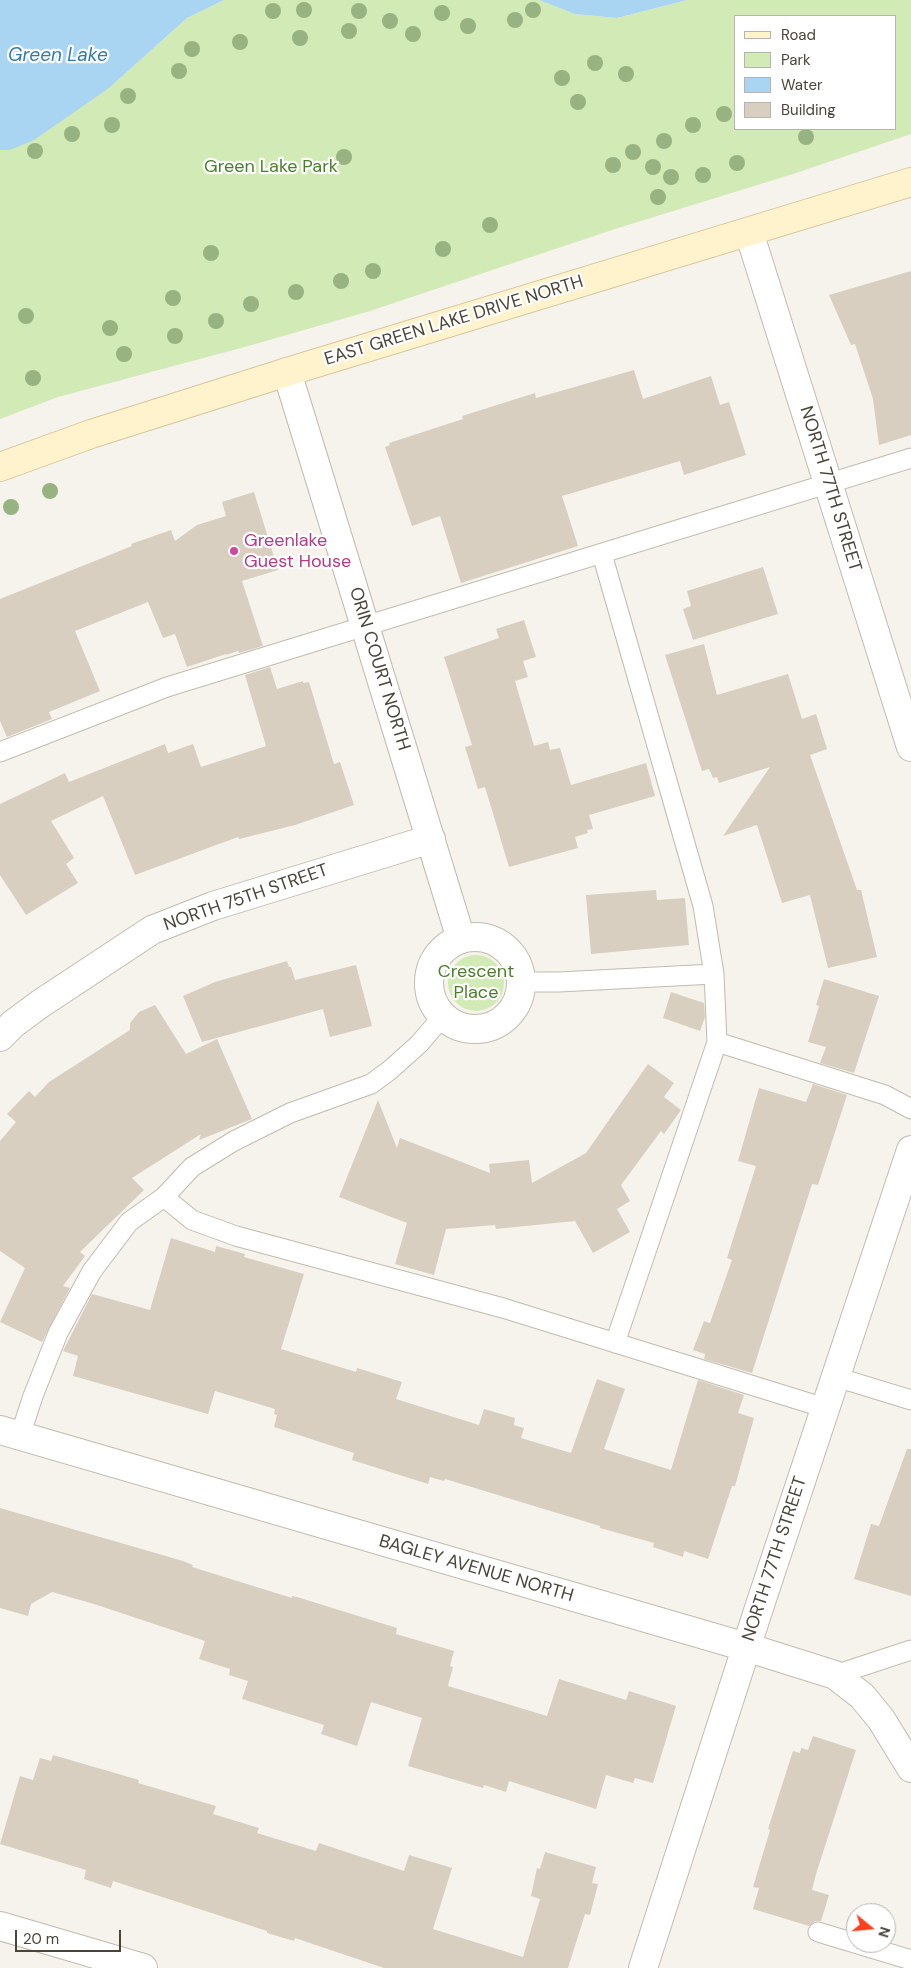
<!DOCTYPE html>
<html>
<head>
<meta charset="utf-8">
<style>
  body { margin:0 }
  #map { position:relative; width:911px; height:1968px; overflow:hidden; background:#f6f3ec; font-family:"DM Sans",sans-serif }
  canvas { display:block }
  .legend { position:absolute; left:734px; top:15px; width:162px; height:115px; box-sizing:border-box; background:#fff; border:1px solid #b7b4b0; margin:0; padding:6px 9px; list-style:none; font-size:15px; color:#4b4439 }
  .legend li { display:flex; align-items:center; gap:10px; height:25px }
  .legend b { width:25px; border:1px solid #b7b4b0 }
  .north { position:absolute; left:846px; top:1903px; width:50px; height:50px; box-sizing:border-box; background:#fff; border:1px solid #b7b4b0; border-radius:50%; rotate:107deg; font-size:14px; font-weight:700; line-height:20px; text-align:center; color:#4b4439 }
  .north::after { content:''; display:block; margin:auto; width:18px; height:22px; background:#fc3f1d; clip-path:polygon(50% 0,100% 100%,50% 72%,0 100%) }
  .scale { position:absolute; left:15px; top:1930px; width:106px; height:22px; box-sizing:border-box; border:2px solid #4b4439; border-top:0; padding-left:6px; font-size:15px; line-height:18px; white-space:nowrap; color:#4b4439; -webkit-text-stroke:4px #fff; paint-order:stroke }
</style>
</head>
<body>
<div id="map">
<canvas width="911" height="1968"></canvas>
<ul class="legend">
<li><b style="height:6px;background:#fff3cd"></b>Road</li>
<li><b style="height:14px;background:#d2eab5"></b>Park</li>
<li><b style="height:14px;background:#a9d4f2"></b>Water</li>
<li><b style="height:14px;background:#d8cfc1"></b>Building</li>
</ul>
<div class="north">N</div>
<div class="scale">20 m</div>
</div>
<script>
const context = document.querySelector('canvas').getContext('2d');
context.lineJoin = 'round';
function fillPath(path, color) { context.fillStyle = color; context.fill(path, 'evenodd'); }
function trace(path, color, width, dash) { context.strokeStyle = color; context.lineWidth = width; context.lineCap = dash ? 'butt' : 'round'; context.setLineDash(dash || []); context.stroke(path); }
function write(font, color, halo, rows, align = 'center') {
  context.font = font + ' "DM Sans",sans-serif'; context.lineWidth = 4.5; context.setLineDash([]); context.textBaseline = 'middle'; context.strokeStyle = halo; context.fillStyle = color; for (const [text, x, y, turn = 0] of rows) {
    context.save(); context.translate(x, y); context.rotate((+turn || 0) * Math.PI / 180); context.textAlign = isNaN(turn) ? turn : align; if (halo) context.strokeText(text, 0, 0); context.fillText(text, 0, 0); context.restore();
  }
}
const green = new Path2D(`
  M224,0h315l36,14 42,4 70,-18h224v134l-118,40 -178,55 -245,82 -118,34 -194,52 -58,22v-269h10l99,-62 78,-70zM735,16h160v113h-160z
  M448 983a28 28 0 1 1 56 0a28 28 0 1 1-56 0Z`);
const water = new Path2D(`
  M0,0h224l-37,18 -78,70 -75,52 -24,10h-10z
  M539,0h148l-70,18 -42,-4z`);
const building = new Path2D(`
  M911,271v164l-32,10 -6,-46 -18,-55 -4,1 -22,-50z
  M634,370l9,29 68,-23 9,29 9,-3 17,53 -62,20 -4,-14 -118,35 16,50 -117,37 -21,-67 -28,10 -27,-79 5,-2 -1,-2 74,-24 -1,-3 73,-23 1,5z
  M254,492l24,78 -36,11 21,65 -24,7 -1,-2 -12,4v-1l-39,13 -12,-33 -12,4 -15,-36 -73,29 25,60 -51,21 3,7 -45,18 -7,-16v-122l132,-53 -1,-2 40,-14 4,11 22,-16 29,-9 -4,-14z
  M763,567l15,47 -85,26 -10,-31 8,-3 -4,-15z
  M524,620l12,37 -13,4 5,16 -13,4 19,65 14,-4 2,8 10,-2 11,37 75,-22 9,33 -66,19 4,14 -6,1 1,3 -13,4 3,11 -69,19 -24,-80 -7,2 -13,-42 7,-2 -28,-88 55,-19 -3,-9z
  M704,644l13,51 71,-21 14,45 14,-5 11,35 -17,6 47,135h4l16,67 -49,11 -18,-73 -28,8 -25,-78 -34,11 47,-69 -51,16 -2,-6 -4,1 -4,-9 -7,2 -37,-116z
  M270,667l7,22 26,-8v2l6,-1 25,82 6,-2 14,43 -59,20 -56,14 -1,-2 -103,38 -32,-79 -52,25 23,37 -8,6 12,19 -52,32 -26,-40v-71l65,-31 4,9 96,-38 3,9 25,-9 8,23 65,-21 -21,-71z
  M656,890l1,10 28,-2 4,47 -98,9 -5,-59z
  M287,961l2,6h2l4,13 61,-15 16,61 -42,11 -7,-28 -121,33 -19,-46 32,-14z
  M824,979l55,17 -25,77 -34,-10 6,-16 -18,-5 11,-36 -3,-1z
  M671,992l33,11 1,14 -5,14 -37,-13z
  M155,1005l31,49 31,-15 35,80 -53,21 2,-6 -69,44 12,12 -64,62 5,4 -22,30 7,2 -28,54 -42,-20 25,-54 -25,-17v-110l16,-19 -9,-8 22,-23 6,6 14,-15 81,-52v-7l9,-11z
  M648,1064l26,19 -10,14 17,13 -17,24 -3,-3 -40,54 9,16 -13,8 13,23 -37,21 -18,-32 -79,8 -1,-4 -49,4 -12,46 -39,-11 12,-41 -68,-26 39,-97 19,48 3,-10 90,35 -1,-9 40,-4 3,23 54,-30z
  M813,1084l34,11 -29,90 -6,-1 -60,189 -48,-14 1,-5 -12,-4 11,-29 6,2 22,-63 -5,-2 29,-92 -18,-5 21,-73 47,14z
  M171,1238l44,14 1,-6 29,8 -1,3 60,17 -23,75 75,23 1,-4 45,14 -6,17 83,26 5,-16 31,9 -1,7 10,3 -3,10 50,15 26,-74 28,10 -21,60 67,21 27,-90 46,15 -6,18 16,5 -19,68h-3l-24,73 -24,-8 -1,6 -30,-10 1,-4 -54,-15v-2l-155,-47 -1,2 -14,-4 -2,7 -76,-24 2,-7 -80,-26 3,-12 -3,-1 1,-5 -60,-18 -7,23 -135,-38 5,-20 -15,-5 29,-57 58,16z
  M907,1449h4v147l-57,-17 17,-55 8,2z
  M0,1508l183,53 10,4 -1,2 100,31v-2l5,1 100,31 -1,6 58,17 -4,15 3,1 -5,19 99,30 12,-37 67,21 3,-9 47,15 -23,77 -18,-5 -2,5 -27,-8 -10,34 -87,-28 -3,11 -22,-7 -1,3 -75,-22 14,-48 -51,-16 -14,44 -36,-12 3,-9 -82,-26 6,-18 -19,-6 1,-6 -31,-10 6,-18 -111,-37 -42,-12 -21,12 -3,12 -28,-8z
  M813,1736l43,14 -40,124 -4,16 17,5 -8,26h-6l-6,5 -56,-17 6,-21 -6,-1 17,-57 -2,-1 25,-78 7,2 1,-5 7,2z
  M53,1755l86,25 -1,3 78,23 -3,8 46,14 -2,5 59,18 3,-8 85,28 5,-16 43,13 -19,61 90,28 17,-58 -9,-3 6,-28 3,1 5,-17 51,15 -4,16 6,1 -8,31 -5,-1 -17,54h-184l-89,-30 -1,3 -27,-8v-2l-154,-50 -2,7 -27,-9 2,-9 -86,-26 20,-68 13,4 7,-22 11,3z`);
const service = new Path2D(`
  M602,554l101,352 11,68 3,68 -102,301
  M0,752l167,-65 744,-229
  M521,982h38l155,-8
  M717,1042l168,53 26,14
  M164,1197l28,23 44,16 267,72 322,100
  M836,1377l75,23
  M20,1436l13,-40 25,-63 34,-62 37,-49 35,-25 28,-30 42,-26 56,-28 81,-29 19,-14 29,-26 24,-28
  M835,1675l76,-25
  M818,1932l93,28`);
const minor = new Path2D(`
  M749,232l162,515
  M287,372l174,567
  M429 983a46 46 0 1 1 92 0a46 46 0 1 1-92 0Z
  M0,1037l13,-13 27,-20 112,-74 61,-24 218,-67
  M0,1430l746,217 89,28 27,21 19,23 30,49
  M0,1926l143,42
  M643,1968l115,-357 153,-461`);
const secondary = new Path2D(`
  M0,467l91,-33 196,-62 624,-190`);
const trees = [
  [304,10],
  [533,10],
  [273,11],
  [359,11],
  [442,13],
  [515,20],
  [390,21],
  [468,26],
  [349,31],
  [413,34],
  [300,38],
  [240,42],
  [192,49],
  [595,63],
  [179,71],
  [626,74],
  [562,78],
  [128,96],
  [578,102],
  [724,114],
  [112,125],
  [693,125],
  [72,134],
  [806,137],
  [664,141],
  [35,151],
  [633,152],
  [344,157],
  [737,163],
  [613,165],
  [653,167],
  [703,175],
  [671,177],
  [658,197],
  [490,225],
  [443,249],
  [211,253],
  [373,271],
  [341,281],
  [296,292],
  [173,298],
  [251,304],
  [26,316],
  [216,321],
  [110,328],
  [175,336],
  [124,354],
  [33,378],
  [50,491],
  [11,507]
];
const markers = [
  [234,551,5,"#d1479c"]
];
const parkNames = [
  ["Green Lake Park",271,167],
  ["Crescent",476,972],
  ["Place",476,993]
];
const streetNames = [
  ["EAST GREEN LAKE DRIVE NORTH",454,321,-17],
  ["NORTH 77TH STREET",830,489,73],
  ["ORIN COURT NORTH",379,669,73],
  ["NORTH 75TH STREET",246,898,-19],
  ["NORTH 77TH STREET",775,1559,-72],
  ["BAGLEY AVENUE NORTH",476,1569,16]
];
const hotelNames = [
  ["Greenlake",244,541],
  ["Guest House",244,562]
];
const waterNames = [
  ["Green Lake",58,56]
];
fillPath(green, '#d2eab5');
fillPath(water, '#a9d4f2');
fillPath(building, '#d8cfc1');
trace(service, '#c2bbae', 21);
trace(minor, '#c2bbae', 30);
trace(secondary, '#d6c79b', 30);
trace(service, '#fff', 19);
trace(minor, '#fff', 28);
trace(secondary, '#fff3cd', 28);
context.fillStyle = '#97b381';
for (const [x, y] of trees) { context.beginPath(); context.arc(x, y, 8, 0, 2 * Math.PI); context.fill(); }
for (const [x, y, r, color] of markers) { const dot = new Path2D(); dot.arc(x, y, r, 0, 2 * Math.PI); context.fillStyle = color; context.fill(dot); trace(dot, '#fff', 2); }
write('18px', '#4a7f2a', '#fff', parkNames);
write('18px', '#4b4439', '#fff', streetNames);
write('18px', '#b23c85', '#fff', hotelNames, 'left');
write('italic 19px', '#2e7ab2', '#fff', waterNames);
</script>
</body>
</html>
